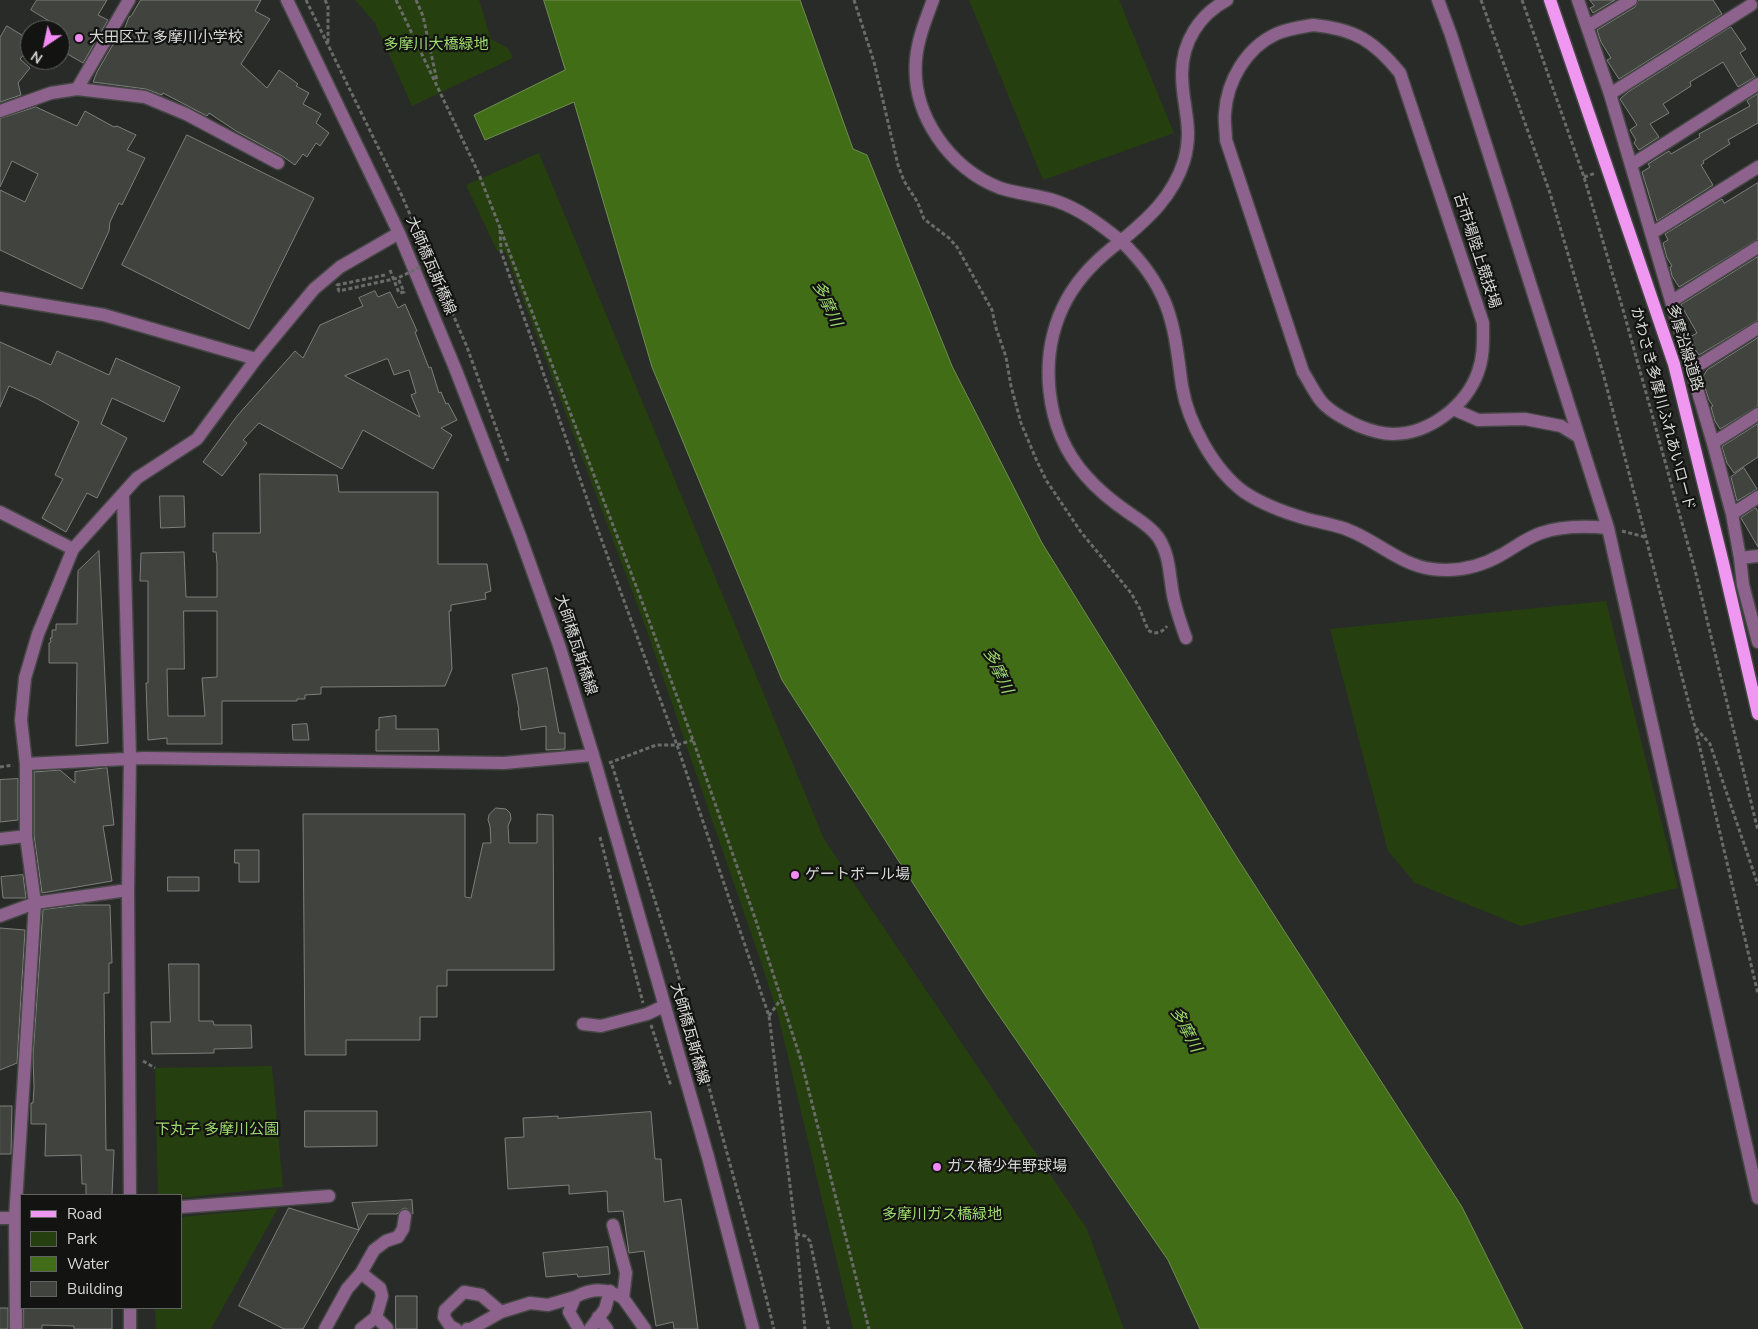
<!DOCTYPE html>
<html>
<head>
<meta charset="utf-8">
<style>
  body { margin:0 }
  #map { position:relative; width:1758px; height:1329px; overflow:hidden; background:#292b28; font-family:"Nunito Sans",sans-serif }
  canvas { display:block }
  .legend { position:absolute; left:20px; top:1194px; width:162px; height:115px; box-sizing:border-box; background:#131312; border:1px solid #616261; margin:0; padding:6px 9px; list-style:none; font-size:15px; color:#d7d9d7 }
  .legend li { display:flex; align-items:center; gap:10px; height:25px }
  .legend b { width:25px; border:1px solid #616261 }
  .north { position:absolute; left:20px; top:20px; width:50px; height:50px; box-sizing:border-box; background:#131312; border:1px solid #616261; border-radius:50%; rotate:214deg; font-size:14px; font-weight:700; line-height:20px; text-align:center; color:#d7d9d7 }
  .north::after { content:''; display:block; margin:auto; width:18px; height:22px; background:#f28af3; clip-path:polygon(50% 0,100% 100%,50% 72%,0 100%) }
</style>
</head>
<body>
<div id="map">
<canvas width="1758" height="1329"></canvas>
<ul class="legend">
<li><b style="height:6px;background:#f097f1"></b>Road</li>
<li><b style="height:14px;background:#263f0f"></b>Park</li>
<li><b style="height:14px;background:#426d17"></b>Water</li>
<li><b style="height:14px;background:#41433f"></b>Building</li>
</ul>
<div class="north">N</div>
</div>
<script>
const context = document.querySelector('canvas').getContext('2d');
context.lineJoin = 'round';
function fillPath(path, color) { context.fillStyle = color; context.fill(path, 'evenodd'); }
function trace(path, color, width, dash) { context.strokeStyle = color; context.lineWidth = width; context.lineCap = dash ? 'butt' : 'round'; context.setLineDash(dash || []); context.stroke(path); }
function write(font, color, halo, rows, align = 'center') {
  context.font = font + ' "Nunito Sans","Noto Sans JP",sans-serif'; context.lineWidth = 4.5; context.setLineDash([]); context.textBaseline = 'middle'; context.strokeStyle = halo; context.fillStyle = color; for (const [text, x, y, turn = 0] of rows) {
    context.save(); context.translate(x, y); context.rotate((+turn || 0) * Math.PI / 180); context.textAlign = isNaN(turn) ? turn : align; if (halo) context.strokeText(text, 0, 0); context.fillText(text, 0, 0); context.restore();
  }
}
const green = new Path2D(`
  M355,0h124l12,39 17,9 5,10 -101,48 -37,-83z
  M969,0h150l55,133 -131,47z
  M539,153l285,686 263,390 37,100h-271l-75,-314 -17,-53 -113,-328 -143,-383h-8l-31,-66z
  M1606,601l72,287 -157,38 -106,-43 -27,-32 -58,-222z
  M272,1066l11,121 -102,11v-3h-23l-3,-127z
  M278,1208l-67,121h-55l-1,-21h26v-91z`);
const water = new Path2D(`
  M544,0h256l53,149 14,6 85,211 90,177 194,313 226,351 61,122h-323l-32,-69 -183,-265 -203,-315 -130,-313 -78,-265 -89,38 -11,-25 91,-45z`);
const building = new Path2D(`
  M37,0h70l-9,15 10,5 -25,43 -19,-11 2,-4 -6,-3v-15h-16l5,-9 -18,-11z
  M141,0h120l-6,11 15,8 -29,45 26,24 12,-18 19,14 -2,2 13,7 -6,11 18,10 -5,9 13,10 -9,13 -4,-3 -9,14 -4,-3 -8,11 -13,-9 -46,-25 -27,-18 -2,3 -44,-23 -1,2 -16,-6 -53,-7 4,-10 25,-43 2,1 5,-13 2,-1z
  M1590,0h25l-22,13 -3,-5 4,-2z
  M1639,0h74l9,14 -103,65 -11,-17 -1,-2 4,-2 -10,-16 -4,-12 38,-23z
  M7,26l23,14v7l-10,12 10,9 -12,15 3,12 -21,7v-64z
  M1731,27l15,22 -6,4 15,24 -17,10 -15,-25 -33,20 1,4 -28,18 6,9 -19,11 9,13 -20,13 -5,-7 2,-3 -6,-10 7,-5 -17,-26 8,-7z
  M1758,94v29l-30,17 2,4 -27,17 1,2 -3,2 12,20 -56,36 -15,-49 8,-5 -2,-3 21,-13 2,3 29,-17 -1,-3 51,-28 -3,-5z
  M36,107l41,19 8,-15 29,16 3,-1 19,9 -9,15 18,8 -23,47 -3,-2 -9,19 -1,9 -27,58 -82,-39v-60l25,12 13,-28 -26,-13 -12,26v-68z
  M187,135l127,63 -65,131 -127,-64z
  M1758,183v56l-79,48 -7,-11 -2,-9 2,-1 -5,-8 -4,-15 5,-3 -3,-6 57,-35 2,4z
  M1758,257v63l-59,35 -6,-8 -3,-10 7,-4 -16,-28z
  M375,291l3,6 12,-5 8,16 7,-4 12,27 -2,1 14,36 2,-1 8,26 2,-1 5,12 2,-1 9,17 -16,8 11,7 -19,34 -70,-39 -21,39 -83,-46 -16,17 4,3 -25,33 -19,-14 34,-46 58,-65 8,7 17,-33 43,-19 -4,-8zM386,359h2l6,16 15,-5 7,23 -5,2 9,22 -75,-41z
  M1758,338v68l-38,23 -5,-8 -4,-14 2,-1 -4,-6 -7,-22 5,-8z
  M0,342l51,23 6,-14 52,24 7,-17 64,29 -16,35 -52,-24 -11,26 26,14 -30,60 -10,-5 -21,39 -24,-14 21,-39 -8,-4 24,-53 -41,-23 -29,-13 -9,21z
  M1758,424v33l-24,16 -7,-10 -5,-16z
  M1744,468l13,21 -20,12 -6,-24z
  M260,474l77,1 2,17h99v72h49l4,27 -6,2 1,6 -35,6v6h-2l3,58 -7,17 -124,1v7l-16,1v4h-8v2h-75v43h-55v-6l-19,2 -2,-57h2v-102h-8l1,-28 43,-1 2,45h31v-34l-1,-11h-3v-19h47zM184,611h33v66l-15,1 3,38h-37l-1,-47h17z
  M160,496h24l1,31 -24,1z
  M1756,508l2,4v35l-17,-29z
  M99,551l9,192 -32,3 1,-83h-28v-20l2,-1 -1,-4h2v-8h4v-6h21l1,-53z
  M547,668l12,65h6v16l-19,1v-24l-25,4 -3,-19 1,-1 -7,-35z
  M396,716v13h42l1,22h-63v-21h3v-12z
  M307,724l2,16h-16l-1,-15z
  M107,768l7,57 -11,1 9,55 -70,12 -8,-58v-63l26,-2 15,13v-11z
  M18,779v41l-18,2v-42z
  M496,808l10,1 4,4 1,6 -3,7 1,17h28v-29l16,1 1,155h-107v16h-10v31h-17v23h-74v15h-41l-2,-241h162v83l6,1 12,-55h8l-1,-17 -2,-6 1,-5z
  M235,850h24v32h-20v-19h-4z
  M23,875l3,23h-23l-2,-21z
  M168,877h31v14h-31z
  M81,905h29l2,58h-3v30h-5l2,157h8l-2,45h-26v-11h-4l-1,-29 -36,1 1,-32h-15v-21h2l1,-16 -1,-31 10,-146z
  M0,928l25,2 -8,133 -17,7z
  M169,964h30v57h14l1,4h37l1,23 -38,1v4l-62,1 -1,-32h19z
  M0,1106h12l-1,48h-11z
  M305,1111h72v35l-72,1z
  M651,1112l4,47h6l3,43 17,-3 17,130h-24l-1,-7 -17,4 -12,-75 -15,2 -6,-42 -15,1 -1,-21 -38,3v-9l-61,4 -3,-51 19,-1 -1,-19 35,-2v2z
  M412,1200l1,14 -7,-6 -4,1 -5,5h-29l-9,16 -7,-27z
  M289,1208l70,22 -56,99h-19l-45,-23z
  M608,1247l2,27 -32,3 -1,-3 -31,3 -3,-24z
  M396,1296h21v33h-21z
  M0,1308h8v21h-8z
  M24,1308h88v21h-38v-3l-32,-1v4h-18z`);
const path = new Path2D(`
  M306,0l96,196 65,151 41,114
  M325,0l3,6v38
  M396,0l82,172 21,53 142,374 52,141 63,181 45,139 68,269
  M416,0l7,16 14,65
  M854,0l20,62 24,103 6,16 14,22 6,16 25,19 8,9 35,63 4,18 10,29 5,29 10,37 15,36 10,21 35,52 50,61 8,14 9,23c7,5 14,3 19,-4
  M1481,0l69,193 53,180 92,354 63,267
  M1522,0l62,177 40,136 71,257 63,261
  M1584,177l12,-4
  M500,230l1,21 94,271 82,223 92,271 27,218 9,95
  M390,270l9,23 5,-1 -6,-14
  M1622,531l23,6
  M1696,728l14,16 48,141
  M609,763l47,-18h21l16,-5
  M612,765l64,202 85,310 13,52
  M0,767l13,-2
  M600,837l43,166
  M769,1016l12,-17
  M651,1025l20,61
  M143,1061l12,7
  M796,1234l9,2 5,5 19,88`);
const minor = new Path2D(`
  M287,0l112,233 56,135 65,168 39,109 34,110 115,402 45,172
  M933,0c-7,19 -15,38 -17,59 -5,55 33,109 84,129 18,6 38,7 56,13 24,8 45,24 65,40 28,-23 52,-45 63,-80 10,-34 -2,-54 -2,-87 0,-32 17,-59 45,-74
  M1438,0l13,35 157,493 150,670
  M1578,0l32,94 103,349 19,71 8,44 3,27 15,57
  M1313,25c42,4 61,16 87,48l83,250c0,17 1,33 -5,49 -12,34 -49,62 -85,62 -12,0 -24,-4 -34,-8 -13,-6 -29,-14 -38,-25 -7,-9 -12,-20 -18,-29l-77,-232c0,-9 -2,-18 -1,-27 2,-32 21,-65 51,-79 11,-5 25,-7 37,-9z
  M1588,26l43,-26
  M77,89l52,-89
  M1610,94l141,-89
  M0,111l51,-18 26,-4 68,8 41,17 92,49
  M1631,165l127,-81
  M1652,233l106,-66
  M0,298l104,17 152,44
  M1672,301l86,-54
  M1691,370l67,-42
  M1453,409l25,11 47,-1 36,7 18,11
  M1713,443l45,-29
  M123,496l7,262 -2,132 2,305
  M0,512l73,37
  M1732,514l26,-17
  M1740,558l18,-2
  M1186,638c-5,-14 -10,-28 -13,-43 -4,-21 -3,-40 -15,-58 -8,-11 -19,-17 -29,-24 -16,-11 -31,-23 -43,-37 -42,-47 -49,-122 -19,-177 14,-25 32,-42 54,-58 20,19 35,38 45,64 10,26 12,54 16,81 6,37 32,84 62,106 18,12 42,21 63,27 12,3 24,5 36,9 31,10 56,37 89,41 24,3 48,-2 69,-14 13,-7 25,-17 40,-22 20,-7 46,-7 67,-5
  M26,764l119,-6 359,5 89,-8
  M0,839l26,-3
  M0,916l35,-13 93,-13
  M583,1024l18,2 46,-12 17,-8
  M181,1207l148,-11
  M0,1218h21
  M613,1225l13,48 -3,25 22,31
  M361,1273l19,15 2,8 -6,21 -15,12
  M130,1308v21
  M376,1317l11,11
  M598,1317l9,12
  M16,1329l-1,-111 20,-315 -9,-67v-72l-5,-44 4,-42 13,-44 35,-85 64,-71 60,-39 59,-80 58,-70 26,-22 59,-34
  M325,1329l22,-40 14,-16 13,-23 12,-9 12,-4 5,-8 2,-13
  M456,1329l-6,-3 -6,-9 1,-7 19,-18 17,3 20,17
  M467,1329h4l30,-17 29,-9 18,2 27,-8
  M579,1329l-10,-17 6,-15c18,-9 31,-9 48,1
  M590,1329l15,-20 5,-18`);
const major = new Path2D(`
  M1550,0l124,364 49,199 35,151`);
const pathBridge = new Path2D(`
  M385,275l-48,10 2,6 59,-13 24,-12`);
const markers = [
  [79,38,5,"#f28af3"],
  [795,875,5,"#f28af3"],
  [937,1167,5,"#f28af3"]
];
const poiNames = [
  ["大田区立 多摩川小学校",89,38],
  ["ゲートボール場",805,875],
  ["ガス橋少年野球場",947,1167]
];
const parkNames = [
  ["多摩川大橋緑地",436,45],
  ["下丸子 多摩川公園",217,1130],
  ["多摩川ガス橋緑地",942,1215]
];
const streetNames = [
  ["古市場陸上競技場",1476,251,72],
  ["大師橋瓦斯橋線",430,266,67],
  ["多摩沿線道路",1684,348,73],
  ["かわさき多摩川ふれあいロード",1662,409,75],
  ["大師橋瓦斯橋線",575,645,72],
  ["大師橋瓦斯橋線",689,1034,74]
];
const waterNames = [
  ["多摩川",826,304,65],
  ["多摩川",997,671,65],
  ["多摩川",1185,1030,62]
];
fillPath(green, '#263f0f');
fillPath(water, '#426d17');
trace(water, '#6f8d51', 1);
fillPath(building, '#41433f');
trace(building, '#7d7f7b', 1);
trace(minor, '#454744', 15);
trace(major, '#454744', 15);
trace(path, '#6a6c69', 3, [4, 2.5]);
trace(minor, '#8d628d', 12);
trace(major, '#f097f1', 12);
trace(pathBridge, '#6a6c69', 3, [4, 2.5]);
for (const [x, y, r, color] of markers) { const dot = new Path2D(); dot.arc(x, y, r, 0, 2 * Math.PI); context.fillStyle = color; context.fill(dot); trace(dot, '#131312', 2); }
write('15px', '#d7d9d7', '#131312', poiNames, 'left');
write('15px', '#9dda6d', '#131312', parkNames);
write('15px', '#d7d9d7', '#131312', streetNames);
write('italic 16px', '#9ad76a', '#131312', waterNames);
</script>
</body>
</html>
